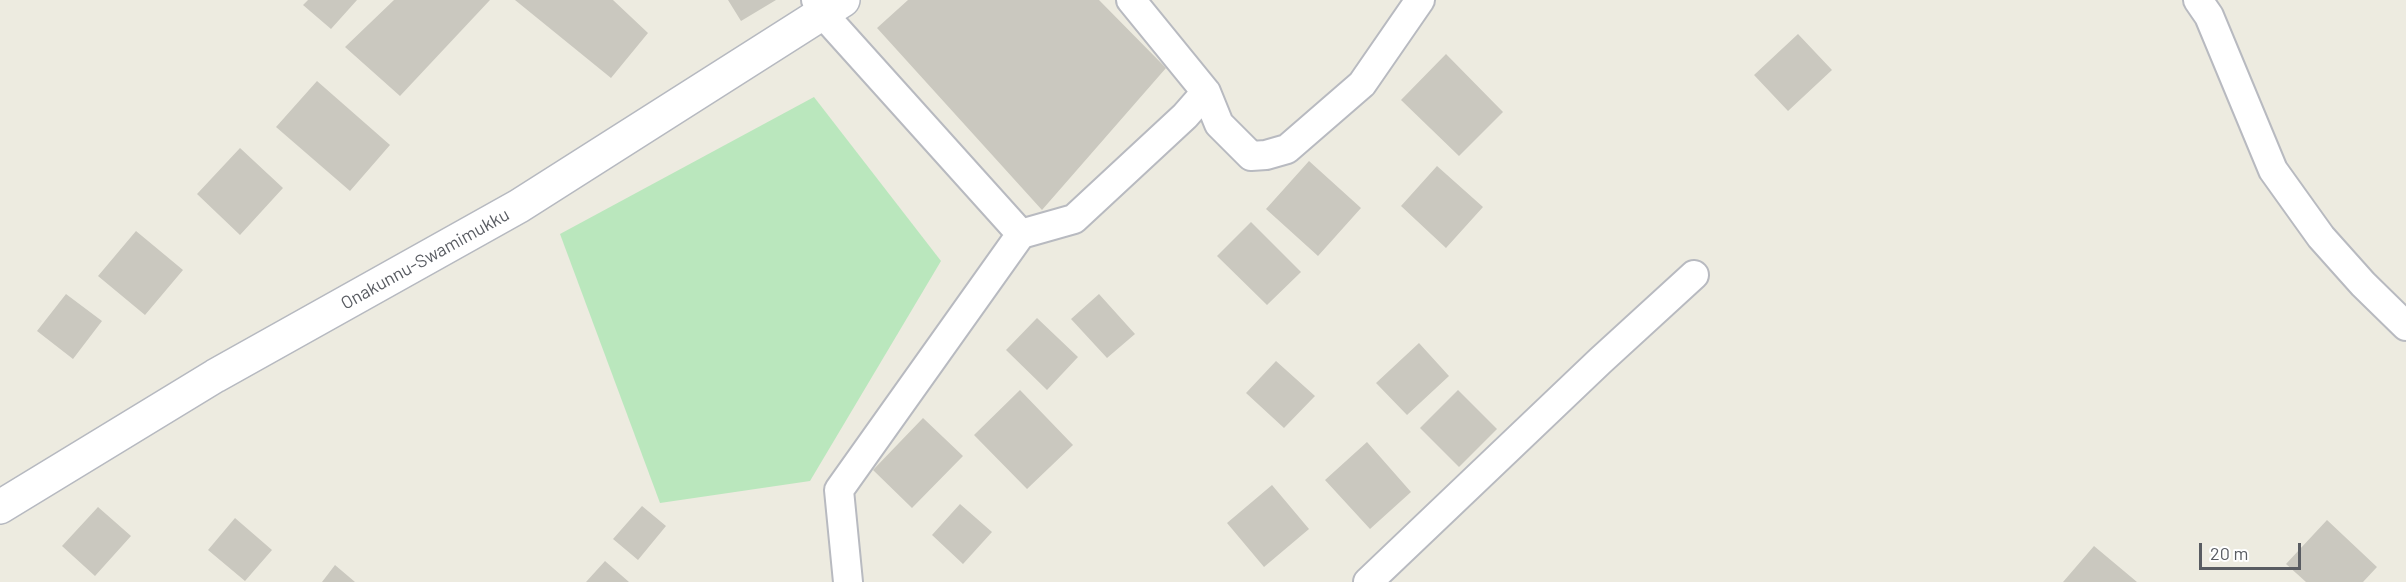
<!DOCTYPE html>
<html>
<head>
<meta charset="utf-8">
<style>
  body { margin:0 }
  #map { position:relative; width:2406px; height:582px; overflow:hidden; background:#edebe0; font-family:Barlow,sans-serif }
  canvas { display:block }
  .scale { position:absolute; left:2199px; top:543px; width:102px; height:27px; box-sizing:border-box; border:3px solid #595c62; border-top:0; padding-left:8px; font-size:18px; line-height:21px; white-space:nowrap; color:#595c62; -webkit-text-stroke:4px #fff; paint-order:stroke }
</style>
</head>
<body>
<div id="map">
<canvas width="2406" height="582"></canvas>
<div class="scale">20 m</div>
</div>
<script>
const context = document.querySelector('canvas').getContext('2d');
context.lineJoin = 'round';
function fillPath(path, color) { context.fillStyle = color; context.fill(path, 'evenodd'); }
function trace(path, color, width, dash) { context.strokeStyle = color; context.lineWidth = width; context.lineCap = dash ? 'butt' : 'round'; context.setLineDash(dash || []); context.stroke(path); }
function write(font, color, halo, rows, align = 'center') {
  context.font = font + ' Barlow,sans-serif'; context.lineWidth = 4.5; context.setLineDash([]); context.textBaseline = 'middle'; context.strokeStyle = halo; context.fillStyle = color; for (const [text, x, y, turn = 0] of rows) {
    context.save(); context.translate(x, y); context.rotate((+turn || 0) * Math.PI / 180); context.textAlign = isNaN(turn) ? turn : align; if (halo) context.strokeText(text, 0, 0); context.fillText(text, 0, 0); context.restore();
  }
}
const green = new Path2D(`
  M814,97l127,164 -131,220 -150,22 -100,-269z`);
const building = new Path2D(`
  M308,0h49l-26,29 -28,-24z
  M394,0h96l-90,96 -55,-49z
  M515,0h98l35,33 -37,45z
  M728,0h48l-35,21z
  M908,0h191l67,68 -124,142 -165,-182z
  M1798,34l34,36 -44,41 -34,-36z
  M1446,54l57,58 -44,44 -58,-56z
  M317,81l73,64 -40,46 -74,-64z
  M240,148l43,40 -43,47 -43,-41z
  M1309,161l52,47 -43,48 -52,-47z
  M1437,166l46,41 -37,41 -45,-42z
  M1251,222l50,50 -34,33 -50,-49z
  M136,231l47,39 -38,45 -47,-39z
  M66,294l36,27 -29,38 -36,-28z
  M1099,294l36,40 -28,24 -36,-39z
  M1037,318l41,39 -31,33 -41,-40z
  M1419,343l30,33 -42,39 -31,-32z
  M1276,361l39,35 -31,32 -38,-35z
  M1020,390l53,55 -46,44 -53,-54z
  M1458,390l39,39 -38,38 -39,-39z
  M923,418l40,38 -51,52 -39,-38z
  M1367,442l44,50 -41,37 -45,-49z
  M1272,485l37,44 -45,38 -37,-44z
  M960,504l32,28 -29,32 -31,-29z
  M642,506l24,20 -28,34 -25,-21z
  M98,507l33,29 -36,40 -33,-30z
  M235,518l37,32 -27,31 -37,-31z
  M2327,520l50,47 -14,15h-57l-20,-18z
  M2094,546l43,36h-74z
  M605,561l24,21h-43z
  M335,565l20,17h-33z`);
const street = new Path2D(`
  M816,0l7,14 198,220 -182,256 9,92
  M1131,0l75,92 13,32 32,32 15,-1 21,-6 75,-65 58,-84
  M2198,0l11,16 64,154 48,67 42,47 43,42
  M1021,234l53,-15 111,-103 21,-24
  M1368,582l232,-221 94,-86`);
const secondary = new Path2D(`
  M0,507l215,-131 304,-170 324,-206`);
const streetNames = [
  ["Onakunnu-Swamimukku",425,259,-29]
];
fillPath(green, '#bae7bd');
fillPath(building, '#cac8bf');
trace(street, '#b8bac0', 32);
trace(secondary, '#b6b9c0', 36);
trace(street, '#fff', 28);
trace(secondary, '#fff', 33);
write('18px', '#595c62', '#fff', streetNames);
</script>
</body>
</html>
